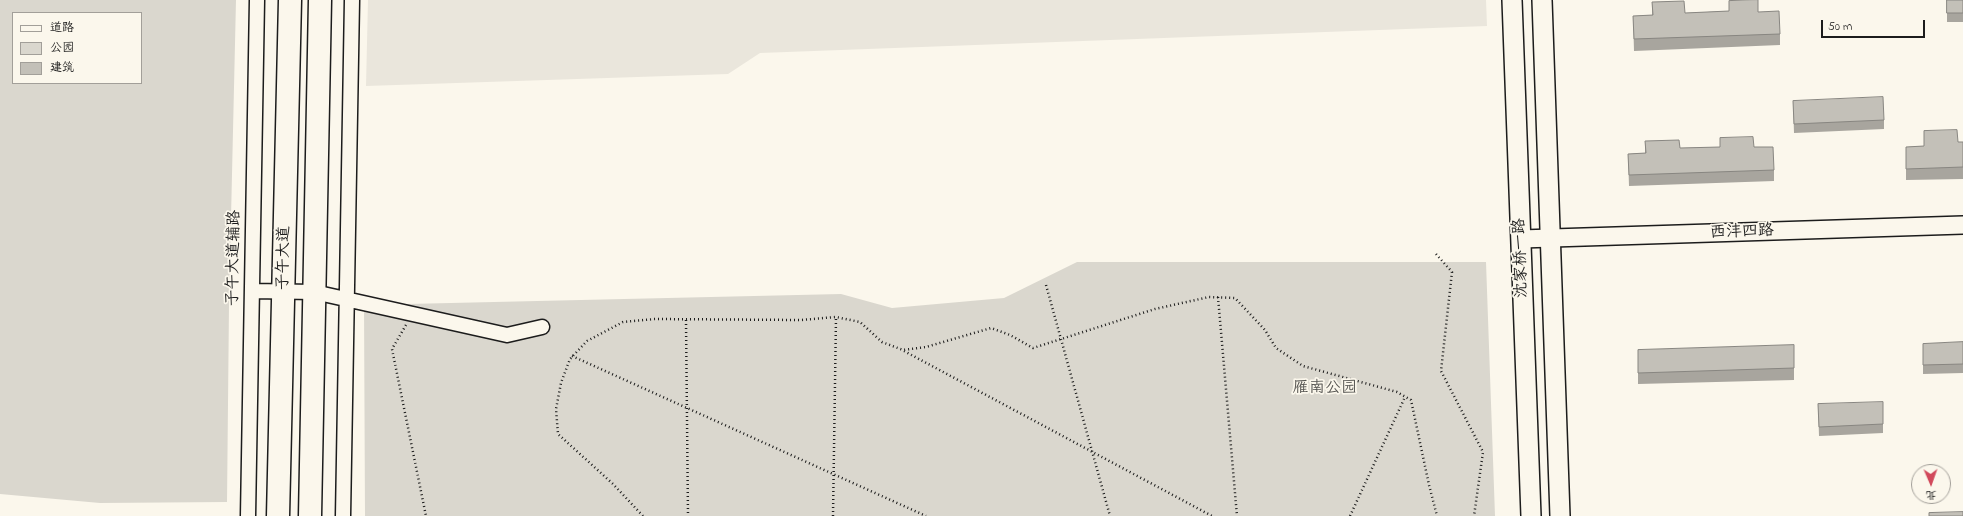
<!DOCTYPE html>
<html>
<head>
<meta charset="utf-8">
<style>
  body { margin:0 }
  #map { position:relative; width:1963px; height:516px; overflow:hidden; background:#fbf7ec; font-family:"Indie Flower","LXGW WenKai TC",sans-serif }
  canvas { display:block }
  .legend { position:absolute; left:12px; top:12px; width:130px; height:72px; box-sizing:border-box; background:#fbf7ec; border:1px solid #a29f99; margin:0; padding:5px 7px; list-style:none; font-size:12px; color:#1c1c1c }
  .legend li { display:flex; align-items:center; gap:8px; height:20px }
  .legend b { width:20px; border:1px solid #a29f99 }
  .north { position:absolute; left:1911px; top:464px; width:40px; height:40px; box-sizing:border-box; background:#fbf7ec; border:1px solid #a29f99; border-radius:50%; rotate:178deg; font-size:11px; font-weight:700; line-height:16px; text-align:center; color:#1c1c1c }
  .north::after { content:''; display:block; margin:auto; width:14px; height:18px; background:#d1495b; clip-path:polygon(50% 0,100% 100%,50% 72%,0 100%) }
  .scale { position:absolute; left:1821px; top:20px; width:104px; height:18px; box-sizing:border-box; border:2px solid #1c1c1c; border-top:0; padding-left:5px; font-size:12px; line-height:14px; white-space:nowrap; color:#1c1c1c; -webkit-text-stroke:3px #fbf7ec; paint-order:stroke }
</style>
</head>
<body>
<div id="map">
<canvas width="1963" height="516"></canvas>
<ul class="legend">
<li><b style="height:5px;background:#fbf7ec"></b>道路</li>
<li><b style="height:11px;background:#dad7ce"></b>公园</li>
<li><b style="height:11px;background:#c3c0b8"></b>建筑</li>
</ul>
<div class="north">北</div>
<div class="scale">50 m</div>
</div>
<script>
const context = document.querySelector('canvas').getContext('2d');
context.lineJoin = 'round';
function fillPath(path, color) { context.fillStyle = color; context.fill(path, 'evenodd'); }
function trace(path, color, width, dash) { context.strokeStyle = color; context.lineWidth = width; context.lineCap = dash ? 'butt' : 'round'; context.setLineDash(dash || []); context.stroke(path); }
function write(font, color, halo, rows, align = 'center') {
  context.font = font + ' "Indie Flower","LXGW WenKai TC",sans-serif'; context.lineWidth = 3.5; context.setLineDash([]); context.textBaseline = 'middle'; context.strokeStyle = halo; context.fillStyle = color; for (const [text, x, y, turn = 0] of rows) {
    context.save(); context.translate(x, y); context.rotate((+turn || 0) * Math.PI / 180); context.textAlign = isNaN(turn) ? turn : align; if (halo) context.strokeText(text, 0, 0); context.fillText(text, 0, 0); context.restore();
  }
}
const built = new Path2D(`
  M368,0h1118l1,26 -727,27 -32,21 -362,12z`);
const green = new Path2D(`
  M0,0h236l-7,305 -2,197 -127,1 -100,-9zM13,13h128v70h-128z
  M1077,262h409l9,254h-1130l-1,-211 477,-11 51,14 112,-10z`);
const path = new Path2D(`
  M1436,254l16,18 -11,99 42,81 -9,64
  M1046,285l64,231
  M1218,297l19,219
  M686,320l2,196
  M406,325l-14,24 34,167
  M904,351l308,165
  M572,356l354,160
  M643,516l-30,-32 -55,-50 -2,-25 5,-26 9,-24 17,-18 36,-19 32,-3 146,1 35,-3 24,5 22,20 21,8 23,-3 65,-19 19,7 23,13 122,-39 54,-12 26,1 30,32 11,18 27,18 94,26 14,8 18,85 8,31
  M833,516l3,-199
  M1350,516l55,-119`);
const minor = new Path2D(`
  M252,291l62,1 193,43 35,-8
  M248,516l9,-516
  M343,516l9,-516`);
const tertiary = new Path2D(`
  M1521,239l442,-14`);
const secondary = new Path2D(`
  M1512,0l19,516
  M1542,0l18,516`);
const primary = new Path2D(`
  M278,516l12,-516
  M310,516l10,-516`);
const wall = new Path2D(`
  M1947,0h16v22h-16z
  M1729,1l29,11 22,22v11l-146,6 -1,-35 19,-1v-13l33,11 44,-2z
  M1793,101l91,19v9l-90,4z
  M1924,131l34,11h5v37l-57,1v-33l18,-1z
  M1645,141l35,7 74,-1 20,23v11l-145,5 -1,-32 17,-1z
  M1963,342v31l-40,1v-30z
  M1794,345v35l-156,4v-34z
  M1818,404l65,20v9l-64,3z`);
const building = new Path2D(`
  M1758,0v12l21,-1 1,23 -146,5 -1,-23 20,-1 -1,-13 32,-1 1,12 44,-2v-10z
  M1947,0h16v13h-16z
  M1883,97l1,23 -90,4 -1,-23z
  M1957,130l1,12h5v25l-57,2v-22l18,-1v-15z
  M1753,137l1,10h19l1,23 -145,5 -1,-21 18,-1 -1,-12 34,-1 1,8 40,-1v-9z
  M1963,342v22l-40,1v-21z
  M1794,345v23l-156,5v-23z
  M1883,402v22l-64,3 -1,-23z
  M1963,512v4h-34v-3z`);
const streetNames = [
  ["西沣四路",1742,233,-2],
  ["子午大道辅路",235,258,-89],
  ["子午大道",285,258,-89],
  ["沈家桥一路",1522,258,-92]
];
const parkNames = [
  ["雁南公园",1325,389]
];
fillPath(built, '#eae6dc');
fillPath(green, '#dad7ce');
trace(minor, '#1c1c1c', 17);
trace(tertiary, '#1c1c1c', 20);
trace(secondary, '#1c1c1c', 22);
trace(primary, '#1c1c1c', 25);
trace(path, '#1c1c1c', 2.5, [1, 3]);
trace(minor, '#fbf7ec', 14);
trace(tertiary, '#fbf7ec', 17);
trace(secondary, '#fbf7ec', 19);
trace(primary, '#fbf7ec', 22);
fillPath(wall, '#a8a59e');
fillPath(building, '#c3c0b8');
trace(building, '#888681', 1);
write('16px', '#1c1c1c', '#fbf7ec', streetNames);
write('16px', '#555451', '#fbf7ec', parkNames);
</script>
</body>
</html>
